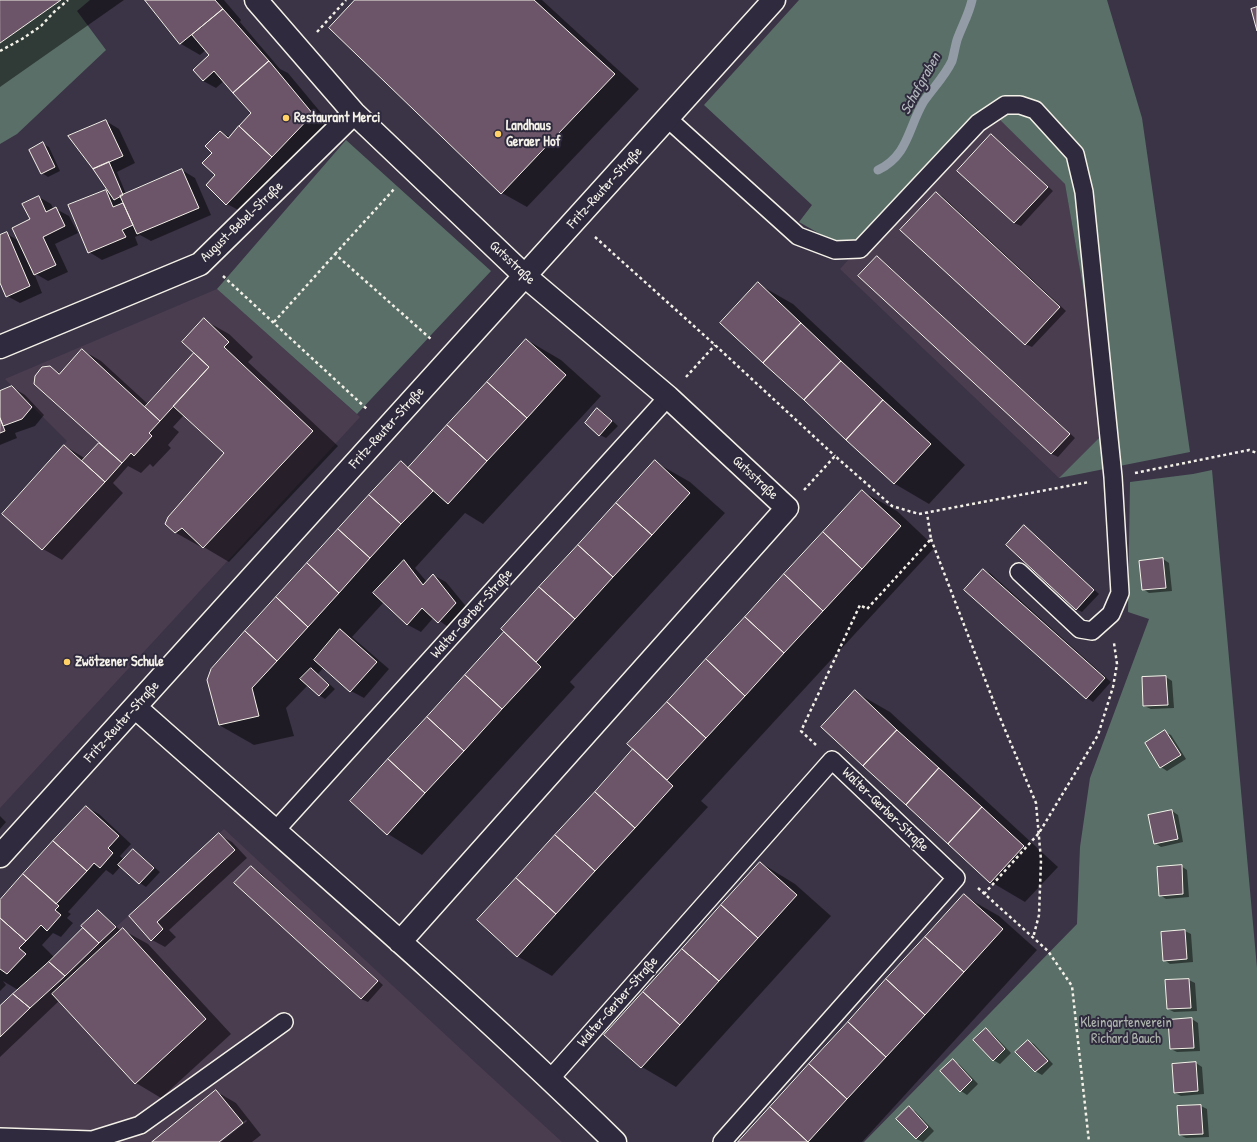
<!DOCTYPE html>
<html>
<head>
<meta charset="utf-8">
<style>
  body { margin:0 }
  canvas { display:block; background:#3b3346 }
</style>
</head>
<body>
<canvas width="1257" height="1142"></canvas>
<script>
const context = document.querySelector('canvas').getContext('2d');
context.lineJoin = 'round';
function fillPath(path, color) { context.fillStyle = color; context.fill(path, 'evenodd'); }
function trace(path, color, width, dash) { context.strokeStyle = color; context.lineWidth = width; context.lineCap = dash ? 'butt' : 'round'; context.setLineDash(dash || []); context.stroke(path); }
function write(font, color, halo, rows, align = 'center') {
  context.font = font + ' "Patrick Hand",sans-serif'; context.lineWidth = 4; context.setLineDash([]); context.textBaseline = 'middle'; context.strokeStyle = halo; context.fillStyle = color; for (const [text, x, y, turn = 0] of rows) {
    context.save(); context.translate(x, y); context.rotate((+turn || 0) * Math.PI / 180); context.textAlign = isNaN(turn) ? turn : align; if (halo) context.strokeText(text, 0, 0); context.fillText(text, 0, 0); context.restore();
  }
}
const built = new Path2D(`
  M988,107l77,77 37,212 -2,41 -41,41 -219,-209z
  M217,289l143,128 -360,391v-292l67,-75 -62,-62z
  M224,829l254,236 84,77h-562v-105l116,-110z`);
const green = new Path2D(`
  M61,0h29l-13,11 29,39 -89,84 -17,10v-101z
  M799,0h308l35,118 48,334 -131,26 41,-41 2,-41 -37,-212 -77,-76 -132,133 -20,2 -37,-21 13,-17 -108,-100z
  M346,140l145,131 -134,143 -140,-125z
  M1212,470l45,498v174h-393l213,-218 3,-77 10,-69 59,-159 -21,-7 2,-130 63,-8z`);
const shadow = new Path2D(`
  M0,0h124l-124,87z
  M146,0h78l17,20 -1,2 40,47 8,4 44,53 -41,41 -6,-4 -45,48 -13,-7 -10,-29 -4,-22 7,-21 10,5 22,-24 -28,-32 -8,7 -13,-7 8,-26 -5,-5 -6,5 -19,-11z
  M357,0h185l97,89 -112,118 -25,-14z
  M106,121l13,8 16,34 -18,9 9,22 56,-24 13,8 16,37 -60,26 -11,-6 -5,2 3,8 -36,15 -13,-8 17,-61 5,3zM124,201l1,2 -4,2 -1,-2z
  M991,135l6,4 56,52 -32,35 -7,-3 -55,-52z
  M43,144l6,3 11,24 -12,6 -6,-4z
  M936,193l6,3 124,115 -34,36 -7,-3z
  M39,197l12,7 3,6 2,-1 13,7 9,17 -23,11 13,28 -20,9 -14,-8 8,20 -22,10 -13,-7 -7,-16v-44l7,-2 12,7 12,-21z
  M877,257l6,4 192,177 -17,19 -6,-3 -192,-178z
  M758,284l35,20 172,161 -36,39 -34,-20 -173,-161z
  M204,320l25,14 24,23 -5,5 90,84 -109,116 -27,-16 -1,1 -25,-14 49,-80 -41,-38 -11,12 6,5 -11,13 3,3 -18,19 -3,-3 -9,9 -13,-7 -15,17 10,10 -61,67 -19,-11 -39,-36 61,-67 21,13 15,-16 -51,-76 11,7 21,-24 19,11 48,44 45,-50z
  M527,340l34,20 40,36 -118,128 -18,-11 -50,55 12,14 6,-7 13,7 23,28 -18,19 -17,-12 -13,15 -13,-7 -24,-23 -32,35 37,32 -25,29 -13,-7 -27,-24 -6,7 17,15 -10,10 -6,-4 -11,-10 -22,23 8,28 -40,9 -35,-20 182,-263 9,5zM413,571l13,18 -1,1 -13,-18z
  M12,387l13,8 19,20 -9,11 -20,7 2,5 -17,7v-53z
  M598,409l6,4 14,13 -12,12 -6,-3z
  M655,462l35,20 35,31 -155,169 5,5 -153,168 -34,-21 -37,-33 154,-169z
  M862,491l35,20 38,36 -234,254 7,6 -156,169 -35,-20 118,-207z
  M1024,526l6,4 69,64 -17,18 -6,-3z
  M1163,559l6,4 3,28 -23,2 -6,-4z
  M983,570l7,3 121,109 -18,20 -6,-4 -121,-108z
  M1166,677l6,4 2,27 -23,1 -7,-3z
  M855,692l35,20 168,155 -33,35 -34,-20z
  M1165,732l6,3 15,24 -19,12 -6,-4z
  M86,807l13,7 32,30 -11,12 4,4 9,-10 6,4 21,18 -14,15 -6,-4 -19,-17 -8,9 -7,-5 -38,42 3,2 -4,4 6,5 -12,14 -8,-4 -11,12 12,12 30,-27 3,2 11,-21 6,4 17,16 2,-1 25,14 83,90 -70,64 -25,-15 -77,-82 -59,56v-50l18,-17 -15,-9 3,4 -6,6v-90z
  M1172,811l6,4 5,27 -22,5 -6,-4z
  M0,816l6,6 -6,7z
  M219,835l13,7 15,16 -78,72 7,7 -11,10 -13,-7 -22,-24z
  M761,863l34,21 36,32 -155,171 -34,-20z
  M1181,866l6,4 2,27 -23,2 -6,-4z
  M251,867l6,3 126,115 -15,17 -7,-3z
  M964,896l35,20 38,34 -175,192h-122z
  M1185,931l6,3 2,28 -23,2 -6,-4z
  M1189,980l6,3 2,28 -23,1 -6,-3 -2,-28z
  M1192,1019l6,4 2,28 -23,1 -6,-3z
  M986,1030l6,3 19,20 -11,11 -7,-4z
  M1028,1041l6,3 19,20 -11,11 -7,-4z
  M953,1061l6,3 19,20 -11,11 -6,-4z
  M1196,1063l6,4 2,27 -23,2 -6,-3z
  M217,1092l19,11 25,32 -9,7h-31l26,-21 -1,-1 -28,22h-65z
  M1201,1106l6,3 2,28 -23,1 -6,-3 -2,-28z
  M909,1108l6,3 19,20 -11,11 -7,-3 -18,-20z`);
const stream = new Path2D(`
  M878,170c31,-15 30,-43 46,-69 9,-13 21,-25 28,-40 2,-7 3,-14 5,-21 5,-14 12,-26 15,-40`);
const building = new Path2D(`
  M0,0h61l-61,43z
  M145,0h70l8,9 -43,35z
  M355,0h179l81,74 -114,120 -172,-166z
  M1257,7v24l-6,-22z
  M223,9l46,52 -36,32 -19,-22 -11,10 -10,-11 16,-15 -17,-20z
  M269,61l44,53 -41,43 -33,-31 12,-13 -18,-20z
  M106,120l17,36 -30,13 -25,-33z
  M239,126l33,31 -46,48 -20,-20 9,-10 -13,-12 10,-10 -7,-7 15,-15 8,7z
  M991,134l57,53 -34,36 -57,-52z
  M43,142l12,25 -14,7 -12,-24z
  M109,162l14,33 -9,5 -21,-31z
  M182,169l17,39 -62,26 -17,-38z
  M106,190l7,17 10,-4 10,22 -11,5 4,7 -38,16 -20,-48z
  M936,192l124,115 -35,38 -125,-115z
  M39,196l7,16 10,-5 9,19 -22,11 13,28 -22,10 -22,-47 18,-9 -8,-15z
  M7,232l23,54 -24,11 -6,-14v-48z
  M877,256l193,178 -19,20 -193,-178z
  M758,282l43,41 -38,40 -43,-40z
  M204,318l25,24 -5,5 89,84 -110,117 -21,-20 -7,5 -10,-9 3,-7 56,-64 -51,-47 36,-39 -27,-25z
  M801,323l40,38 -37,39 -41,-37z
  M526,339l40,36 -39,43 -40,-36z
  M82,349l78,72 -11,12 3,3 -18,20 -3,-3 -9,10 -88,-79 1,-8 7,-9 8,-1 9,8z
  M194,353l15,14 -49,54 -15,-14z
  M841,361l42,39 -37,40 -42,-40z
  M487,382l40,36 -40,43 -40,-36z
  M12,386l20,21 -10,12 -19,7 -3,-8v-27z
  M883,400l48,44 -37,40 -48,-44z
  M597,408l15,13 -13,15 -14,-13z
  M0,418l5,13 -5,2z
  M447,425l40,36 -39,43 -40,-36z
  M99,443l23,20 -17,19 -23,-21z
  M64,445l41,37 -63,68 -40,-36z
  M655,460l35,33 -38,42 -36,-32z
  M401,461l32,30 -32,33 -32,-29z
  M862,490l39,36 -39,43 -39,-37z
  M369,495l32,29 -31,34 -32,-29z
  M616,503l36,32 -39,42 -35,-32z
  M1024,525l70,65 -18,20 -70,-65z
  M338,529l32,29 -31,35 -32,-30z
  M823,532l39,37 -39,42 -39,-37z
  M578,545l35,32 -38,42 -36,-32z
  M1163,558l3,30 -24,2 -3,-29z
  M404,560l19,25 10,-11 23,29 -18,20 -16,-15 -15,17 -34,-32z
  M307,563l32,30 -31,34 -32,-30z
  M983,569l122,109 -19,21 -122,-109z
  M784,574l39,37 -39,42 -39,-36z
  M539,587l36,32 -39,43 -35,-33z
  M276,597l32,30 -31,34 -32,-30z
  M745,617l39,36 -39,43 -39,-37z
  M340,629l37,33 -27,30 -36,-32z
  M245,631l32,30 -25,27 7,28 -40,9 -12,-45 4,-11z
  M504,632l37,35 -39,42 -37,-34z
  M706,659l39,37 -39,42 -39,-36z
  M311,668l18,17 -10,11 -19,-17z
  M465,675l37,34 -38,42 -37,-34z
  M1166,676l2,29 -25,1 -1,-29z
  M855,690l42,40 -34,36 -42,-39z
  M667,702l39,36 -39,42 -40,-36z
  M427,717l37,34 -39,42 -37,-34z
  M897,730l42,38 -33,37 -43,-39z
  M1165,730l16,25 -21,13 -15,-25z
  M633,749l40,37 -38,42 -40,-36z
  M388,759l37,34 -38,42 -37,-34z
  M939,768l43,39 -34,37 -42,-39z
  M595,792l40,36 -40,43 -40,-36z
  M86,806l33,30 -11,12 5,5 -13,15 -6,-5 -7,8 -34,-30z
  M982,807l42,39 -34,37 -42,-39z
  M1172,810l6,29 -24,5 -6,-29z
  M219,833l16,17 -78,72 6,7 -12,12 -22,-25z
  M555,835l40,36 -39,43 -40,-36z
  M53,841l34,30 -31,33 -33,-30z
  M133,849l21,19 -15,16 -21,-19z
  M760,862l37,33 -39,43 -37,-33z
  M1182,865l1,29 -24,2 -2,-29z
  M251,866l127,115 -17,18 -127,-116z
  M23,874l36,32 -4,4 6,5 -14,16 -6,-6 -15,16 -26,-23v-18z
  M516,878l40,36 -39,43 -40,-37z
  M964,894l39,35 -39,43 -39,-35z
  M721,905l37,33 -39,43 -37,-32z
  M98,910l18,17 -17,16 -18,-17z
  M0,918l26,23 -7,7 7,6 -19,20 -7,-5z
  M83,928l16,15 -34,33 -16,-14z
  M123,928l83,91 -71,65 -83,-90z
  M1185,930l2,29 -24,2 -2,-29z
  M925,937l39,35 -39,43 -39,-36z
  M682,949l37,32 -39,44 -37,-33z
  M49,962l16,14 -35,32 -17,-14z
  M886,979l39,36 -39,42 -38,-35z
  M1189,979l2,29 -24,1 -2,-29z
  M643,992l37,33 -39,43 -37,-33z
  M13,994l17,14 -30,29v-31z
  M1192,1018l2,30 -24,1 -2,-29z
  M848,1022l38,35 -39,42 -38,-35z
  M986,1028l19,21 -12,12 -20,-21z
  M1028,1040l20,21 -13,11 -20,-20z
  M953,1059l19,21 -12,12 -20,-21z
  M1196,1062l2,29 -24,2 -2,-29z
  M809,1064l38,35 -39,43 -38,-35z
  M216,1090l27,33 -24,19h-67z
  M1201,1105l2,29 -24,1 -2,-29z
  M909,1106l19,21 -12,12 -20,-20z
  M770,1107l38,35h-70z`);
const path = new Path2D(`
  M317,32l29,-32
  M0,51l22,-12 19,-13 13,-14 14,-12
  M595,237l120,108 120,111
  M335,254l60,-66
  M223,276l145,134
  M274,322l61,-68 97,86
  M686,377l29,-32
  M1135,473l114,-23 8,3
  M804,490l31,-34 57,50 27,8 170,-32
  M931,539l67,174 38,90 5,57 -2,55 -6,23
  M816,745l-15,-14 59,-126 7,4 64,-70 -4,-26
  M978,888l70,63 24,35 17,156
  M984,894l55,-61 59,-98 15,-48 4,-23 -3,-21`);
const lane = new Path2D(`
  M667,118l131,118 37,14 25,-1 118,-126 27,-18h15l15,5 40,44 9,38 29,285 7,116 -9,21 -19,17 -12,-2 -61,-57
  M275,831l393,-434
  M550,1079l282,-319 124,118 -234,264
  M0,1137l92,3 48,-15 144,-103`);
const street = new Path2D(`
  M256,0l98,113 171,163 143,121 119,111 -387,434
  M0,347l200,-83 154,-151
  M135,707c161,143 326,284 480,435
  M0,856l774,-856`);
const markers = [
  [286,118,4,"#ffd166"],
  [498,134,4,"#ffd166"],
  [67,662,4,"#ffd166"]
];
const poiNames = [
  ["Restaurant Merci",294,118],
  ["Landhaus",506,126],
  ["Geraer Hof",506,142],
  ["Zwötzener Schule",75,662]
];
const streetNames = [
  ["Fritz-Reuter-Straße",605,188,-48],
  ["August-Bebel-Straße",242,222,-44],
  ["Gutsstraße",512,263,43],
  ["Fritz-Reuter-Straße",387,428,-48],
  ["Gutsstraße",755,478,43],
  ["Walter-Gerber-Straße",472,614,-48],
  ["Fritz-Reuter-Straße",122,722,-48],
  ["Walter-Gerber-Straße",885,810,44],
  ["Walter-Gerber-Straße",618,1002,-49]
];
const parkNames = [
  ["Kleingartenverein",1126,1023],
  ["Richard Bauch",1126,1039]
];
const waterNames = [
  ["Schafgraben",921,84,-61]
];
fillPath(built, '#4a3d50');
fillPath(green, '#5a6f68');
fillPath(shadow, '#0007');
trace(stream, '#929ba6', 9);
fillPath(building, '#6c5569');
trace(building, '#f4f1e8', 1);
trace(lane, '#f4f1e8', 20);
trace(street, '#f4f1e8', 25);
trace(path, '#f4f1e8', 2.5, [3, 3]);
trace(lane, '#2f2a3d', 17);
trace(street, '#2f2a3d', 22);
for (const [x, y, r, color] of markers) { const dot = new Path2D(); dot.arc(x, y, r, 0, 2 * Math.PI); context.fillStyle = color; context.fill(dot); trace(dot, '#2f2a3d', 1.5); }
write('bold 14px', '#f4f1e8', '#2f2a3d', poiNames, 'left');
write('14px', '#f4f1e8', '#2f2a3d', streetNames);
write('14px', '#afb6ae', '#2f2a3d', parkNames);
write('italic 15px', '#b2b8bc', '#2f2a3d', waterNames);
</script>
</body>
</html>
